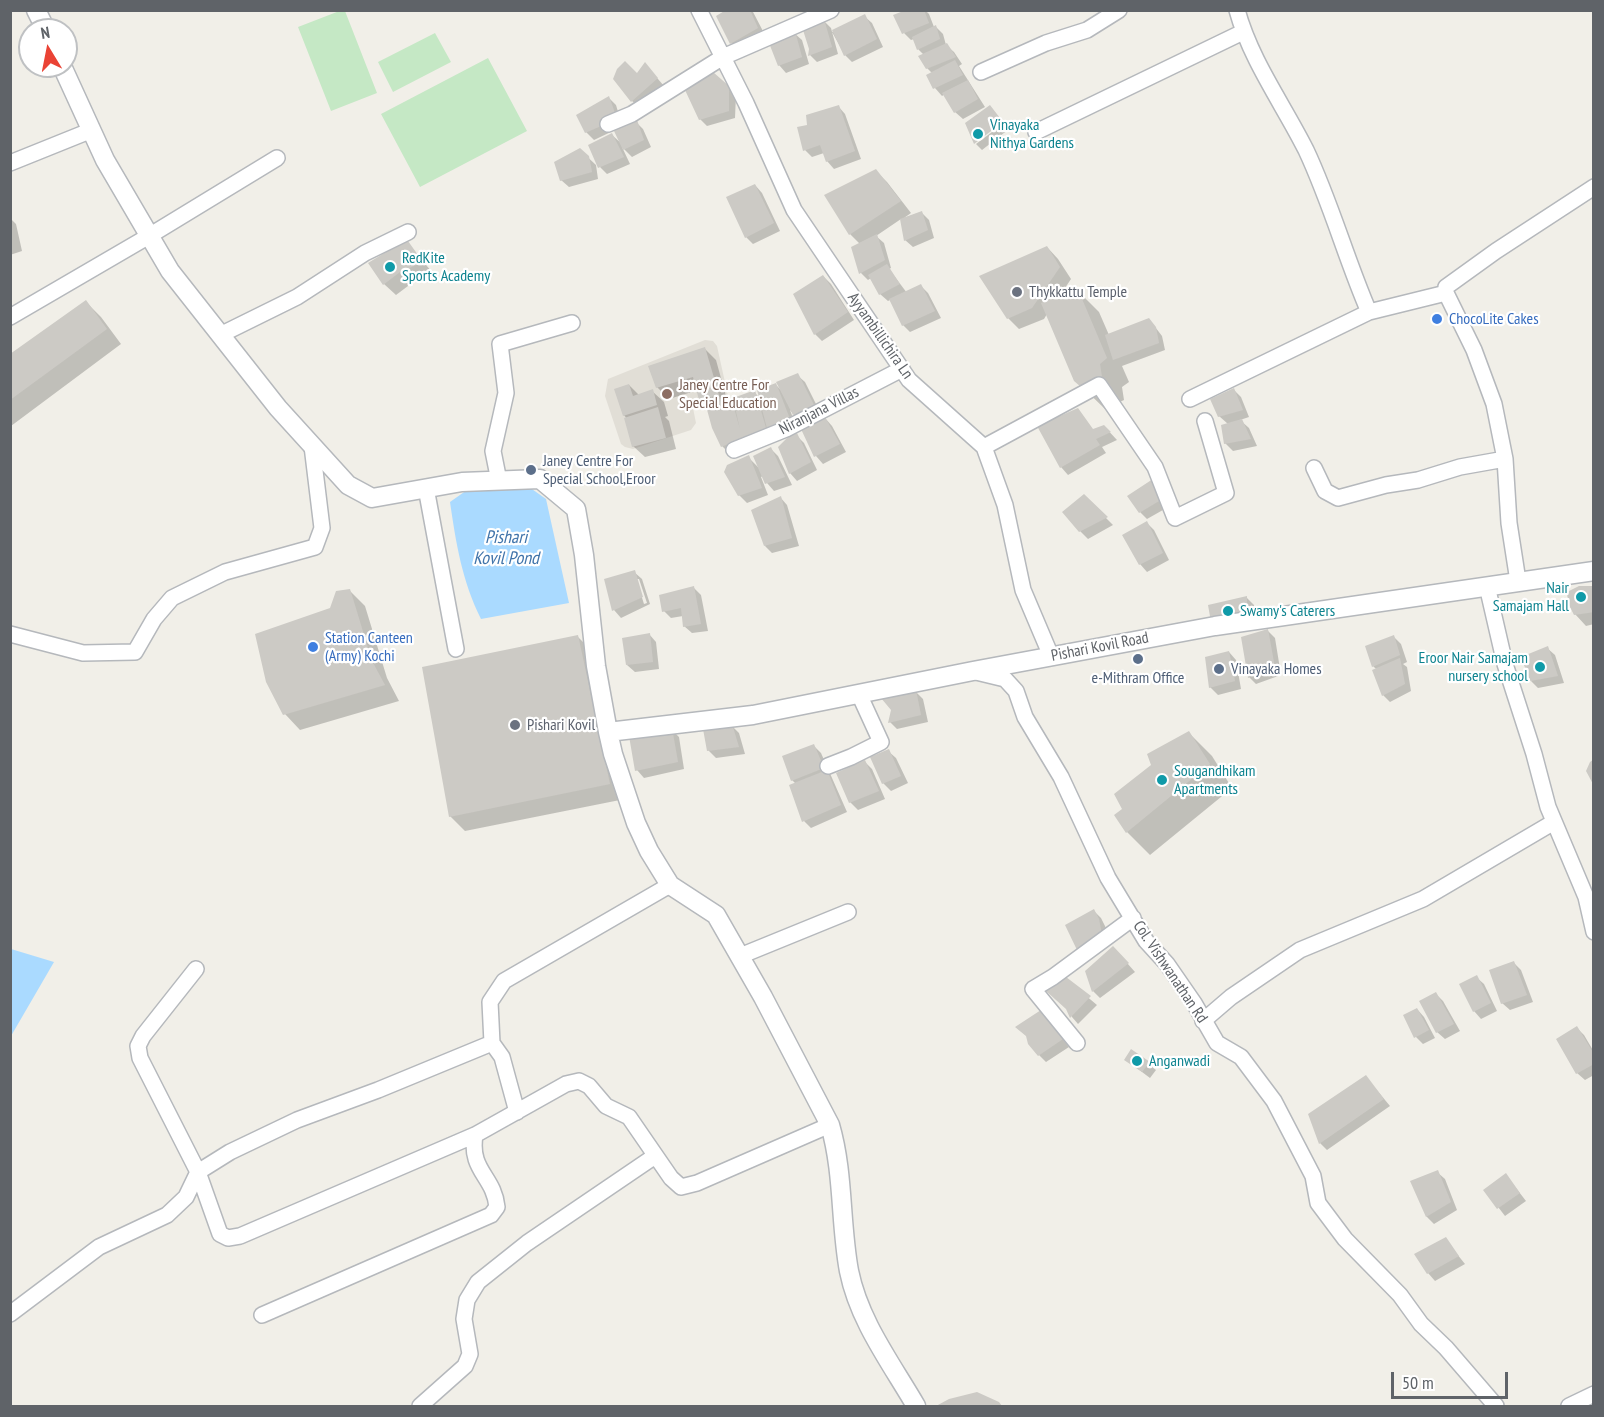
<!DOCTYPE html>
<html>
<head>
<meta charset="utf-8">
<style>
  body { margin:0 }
  #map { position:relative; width:1604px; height:1417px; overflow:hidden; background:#f1efe8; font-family:"PT Sans Narrow",sans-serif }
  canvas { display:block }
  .frame { position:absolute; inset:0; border:12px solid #5f6368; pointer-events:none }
  .north { position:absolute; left:18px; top:18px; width:60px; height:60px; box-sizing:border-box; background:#fff; border:2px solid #bfc1c3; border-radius:50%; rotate:350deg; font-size:16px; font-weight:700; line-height:24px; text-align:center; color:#5f6368 }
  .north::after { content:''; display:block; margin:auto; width:21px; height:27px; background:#ea4335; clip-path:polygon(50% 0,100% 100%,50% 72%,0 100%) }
  .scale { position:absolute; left:1391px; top:1372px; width:117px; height:27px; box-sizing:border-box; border:3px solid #5f6368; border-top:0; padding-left:8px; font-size:18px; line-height:21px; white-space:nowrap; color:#5f6368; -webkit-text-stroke:4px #fff; paint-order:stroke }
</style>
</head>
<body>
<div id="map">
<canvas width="1604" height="1417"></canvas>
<div class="frame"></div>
<div class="north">N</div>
<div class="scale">50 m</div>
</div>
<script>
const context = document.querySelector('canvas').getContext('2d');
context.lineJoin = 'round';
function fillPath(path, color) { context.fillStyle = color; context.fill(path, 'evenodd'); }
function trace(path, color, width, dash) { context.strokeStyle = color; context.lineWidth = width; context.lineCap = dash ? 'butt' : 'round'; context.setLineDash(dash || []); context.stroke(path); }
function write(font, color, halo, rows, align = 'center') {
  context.font = font + ' "PT Sans Narrow",sans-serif'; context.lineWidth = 4.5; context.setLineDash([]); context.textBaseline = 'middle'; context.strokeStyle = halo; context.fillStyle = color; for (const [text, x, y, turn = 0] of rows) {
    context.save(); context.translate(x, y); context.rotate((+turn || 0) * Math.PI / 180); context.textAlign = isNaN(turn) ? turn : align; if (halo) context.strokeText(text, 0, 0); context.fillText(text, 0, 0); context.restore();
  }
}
const education = new Path2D(`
  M705,340l8,1 4,5 11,50 -35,12 3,15 -5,7 -58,19 -8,-2 -4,-3 -16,-48 3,-17z`);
const green = new Path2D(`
  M342,10l3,1 32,82 -46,18 -33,-84z
  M435,33l16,29 -58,30 -15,-30z
  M488,58l39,73 -107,56 -39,-73z`);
const water = new Path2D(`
  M529,487l17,12 23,104 -88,16c-19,-38 -25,-76 -31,-117l17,-12z
  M11,949l43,13 -43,74 -1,-87z`);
const shadow = new Path2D(`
  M729,10h23l13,25 -27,15 -7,-7z
  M911,10h14l4,4 5,13 1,-1 8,8 3,11 8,7 8,12 -3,2 26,41 -22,12 -8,-7 -10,-18 -3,2 -7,-8 -7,-13 4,-2 -5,-5 -3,-13 -6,-6 -4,-10 -3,1 -7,-7z
  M864,16l8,7 11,24 -31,15 -7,-7 -13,-23z
  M824,21l7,7 7,26 -21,8 -7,-7v-6z
  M794,33l8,7 7,24 -23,9 -7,-8z
  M652,72l12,14 -24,22 -8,-7 5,-26z
  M713,74l23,21 -1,23 -28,8 -7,-7z
  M609,98l7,7 7,23 13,-6 7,7 8,18 -19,10 -10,-10 8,17 -23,10 -7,-7 12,-32 10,9 -7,-14 -21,10 -8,-8 -8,-16z
  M838,106l7,8 16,45 -27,10 -7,-8 -3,-8 -12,4 -7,-7 4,-23z
  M1004,123l5,6 -27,21 -6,-6z
  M580,150l16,15 2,14 -29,8 -8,-7z
  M876,171l11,11 24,31 -7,5 17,-6 8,8 5,18 -21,9 -8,-7 -4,-21 -25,17 8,7 7,25 -2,1 18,24 14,-7 7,7 13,25 -31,14 -7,-7 -13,-25 -2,1 -8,-7 -9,-16 -3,2 -7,-7 -1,-29 -10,-10 -23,-38z
  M755,185l7,8 18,38 -27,13 -7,-7z
  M10,218l6,6 6,27 -12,4z
  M407,243l26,30 -21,10 -16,12 -12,-11 -14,-21z
  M1047,247l11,12 13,20 -12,18 17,-8 23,23 10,23 40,-16 13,17 3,14 -43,16 7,16 -7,5 2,13 -19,9 -30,-29 -28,-66 -3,5 -25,10 -11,-11z
  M823,276l8,8 23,36 -32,21 -7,-7z
  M86,302l15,15 20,27 -110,82 -1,-70z
  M705,349l11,11 11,40h3l6,5 18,-13 7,7 14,-15 7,7 15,-16 8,7 15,30 -19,10 -11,-12 6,16 -66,28 -8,-8 -14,-39 -8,-8 -2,-9 -29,9 -12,-12z
  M629,385l10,10 13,-4 12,11 4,14 -3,1 4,4 7,28 -31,8 -12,-11 -6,-27 -3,-4z
  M1234,390l7,7 8,20 -9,3 9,8 8,18 -24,5 -8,-8 3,-19 -9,-8z
  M825,418l7,8 14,26 -23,12 -7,-8 -13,-26z
  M1104,426l13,14 -15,7 4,6 -38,22 -7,-8 -22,-40 55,3z
  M796,435l8,8 13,27 -20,11 -7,-8z
  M771,449l7,7 14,29 -18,6 -7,-8 -4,-7 -2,1 7,18 -21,8 -8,-8 9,-38 12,12z
  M1163,486l7,20 -23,13 -7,-7z
  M1084,496l29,29 -25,14 -8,-8z
  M780,497l7,8 12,41 -27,7 -7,-7z
  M1147,523l7,7 15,30 -22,12 -7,-8z
  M634,572l8,7 8,25 -29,14 -7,-8 -8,-30zM636,579h3l8,24 -3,1z
  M1594,587v37l-8,2 -11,-12z
  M694,588l7,7 7,36 -16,2 -8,-7 -1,-10 -12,2 -7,-7z
  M349,590l16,16 22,72 12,23 -99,29 -15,-16 46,-105z
  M1247,598l7,7v19l-34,4z
  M1267,630l8,8 6,37 -25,9 -7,-7z
  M649,634l7,8 3,27 -24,3 -8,-7z
  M577,636l16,16 32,147 -160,32 -15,-15z
  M1394,637l7,7 6,18 -4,2 4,3 4,24 -21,11 -7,-7 -6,-25 -4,-4z
  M1547,648l8,7 9,28 -26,5 -7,-7z
  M1229,652l7,8 5,29 -23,6 -8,-8z
  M916,692l7,7 5,23 -31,7 -7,-7z
  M732,726l7,7 6,21 -29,4 -8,-8z
  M672,730l7,7 5,32 -40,9 -7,-8z
  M1189,733l23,23 20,32 -82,67 -23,-23 -11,-17 8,-5z
  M814,746l7,7 26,59 -36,16 -7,-7 -8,-37 -4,-4z
  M888,751l8,7 12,25 -17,8 -8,-8z
  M865,762l7,7 13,30 -27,11 -8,-8z
  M1094,911l7,7 5,10 3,14 -24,14z
  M1120,955l15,17 -35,26 -7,-7 -7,-20z
  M1514,963l7,7 12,32 -23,8 -8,-7z
  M1476,977l8,7 13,27 -16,8 -7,-8z
  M1066,979l31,26 -19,19 -6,-7 -4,-7z
  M1436,994l7,7 17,30 -15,8 -8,-7z
  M1417,1009l7,8 11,21 -12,6 -7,-7z
  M1048,1019l21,28 -23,15 -7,-7 -11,-18 -11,-9z
  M1577,1028l7,7 10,17v23l-9,5 -8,-7z
  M1131,1051l25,19 -6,8 -24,-18z
  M1366,1077l24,29 -63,44 -7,-7 -11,-28z
  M1437,1172l8,7 12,31 -23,14 -7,-7 -15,-35z
  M1506,1175l20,26 -21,15 -20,-26z
  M1445,1239l20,25 -30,17 -7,-8z
  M950,1401l48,3 3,2h-62z`);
const building = new Path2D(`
  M726,10h24l8,18 -28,16 -14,-28z
  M906,10h18l5,13 -27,11 -9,-19z
  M865,14l12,25 -33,17 -12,-26z
  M824,19l8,28 -24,9 1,-7 -6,-19z
  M936,25l4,14 -23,11 -5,-13z
  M795,31l7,26 -24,9 -9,-23z
  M947,43l9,14 -30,12 -8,-13z
  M955,60l8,15 -30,14 -7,-14z
  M625,61l12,12 8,-11 13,16 -27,24 -18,-23 4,-10z
  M713,72l16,14v25l-30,9 -14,-30z
  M968,80l10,19 -24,14 -12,-20z
  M609,96l8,23 -32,14 -9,-18z
  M839,105l16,46 -29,11 -6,-17 -17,6 -6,-24 10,-2 -1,-10z
  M990,105l13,17 -29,22 -9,-21z
  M637,120l7,20 -21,10 -9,-19z
  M612,133l12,24 -26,11 -10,-23z
  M580,148l9,8 3,16 -32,9 -6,-19z
  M876,169l25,32 -52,34 -25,-40z
  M755,184l19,39 -29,15 -19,-41z
  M922,211l6,19 -24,11 -4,-22z
  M877,234l8,26 -26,14 -8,-27z
  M408,241l15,21 -23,10 -17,13 -15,-22 18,-11 4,-5z
  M1047,246l13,21 -28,41 -25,11 -28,-43z
  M887,264l13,20 -21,11 -11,-20z
  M823,275l25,37 -34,23 -21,-41z
  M921,284l14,27 -33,15 -13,-27z
  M1077,287l30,71 -7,6 2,13 -21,10 -7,-6 -33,-78z
  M86,300l21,29 -97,71v-46z
  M1149,318l7,9 3,16 -46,17 -8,-25z
  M705,347l14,48 -20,5 -6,-23 -37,11 -8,-22z
  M798,373l16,32 -21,10 -17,-33z
  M776,383l14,36 -23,9 -10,-38z
  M629,384l4,12 20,-7 4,16 -34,11 -9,-27z
  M1234,388l9,22 -25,7 -8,-18z
  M755,390l11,38 -45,19 -9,-19 -6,-22 25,-8 9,31 -7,-31z
  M658,407l8,31 -34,9 -8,-29z
  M1078,408l15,21 11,-4 7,7 -15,7 4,6 -40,23 -23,-42z
  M825,417l15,27 -26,13 -13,-28z
  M1242,419l9,20 -27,5 -3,-19z
  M797,433l14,29 -22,12 -11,-27 10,-10z
  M771,447l14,30 -20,7 -12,-28z
  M749,455l13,33 -24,8 -14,-24 3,-7z
  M1156,477l8,21 -25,15 -12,-17z
  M1084,494l24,23 -29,15 -17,-20z
  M781,496l11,42 -28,8 -13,-36z
  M1147,521l16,32 -24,12 -17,-30z
  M635,570l8,27 -31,14 -8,-32z
  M694,586l7,38 -18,3 -2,-19 -19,4 -3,-17z
  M1579,586h15v26l-20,3 -6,-12 -1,-11z
  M350,589l22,72 13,24 -102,30 -17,-33 -11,-48 75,-26 6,-17z
  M1247,596v21l-36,5 -3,-17z
  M1268,629l7,39 -27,10 -7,-41z
  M650,633l3,29 -27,3 -4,-27z
  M578,635l32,149 -161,33 -27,-150z
  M1394,635l6,20 -28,12 -7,-21z
  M1548,646l10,30 -28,5 -9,-24z
  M1229,651l6,30 -26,7 -4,-31z
  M1400,658l5,26 -23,12 -10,-26z
  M916,690l5,25 -33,8 3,-13 -10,-12z
  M732,724l7,23 -32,4 -4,-22z
  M672,728l6,34 -43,9 -6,-35z
  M1189,731l21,33 -84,69 -12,-18 8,-6 -8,-15 37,-29 -4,-11z
  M814,744l10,24 -33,13 -9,-25z
  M889,749l12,27 -19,8 -12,-27z
  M1594,759v27l-8,-15 4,-9z
  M865,760l14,31 -30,12 -13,-30z
  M827,770l14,35 -39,17 -13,-37z
  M1094,909l5,10 3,16 -25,15 -12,-25z
  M1113,946l16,17 -37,29 -7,-21z
  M1514,961l13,34 -26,9 -12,-34z
  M1477,975l14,28 -18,9 -14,-28z
  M1066,977l25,19 -21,22 -4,-9 -20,-18z
  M1436,992l18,32 -18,9 -17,-32z
  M1417,1008l12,22 -15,8 -11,-23z
  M1041,1010l22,29 -25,17 -10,-12 -2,-8 -11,-9z
  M1577,1026l17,28v10l-18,10 -20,-35z
  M1131,1049l19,13 -8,10 -18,-12z
  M1366,1075l18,24 -65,45 -11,-30z
  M1438,1170l13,32 -25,15 -16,-36z
  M1506,1173l14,20 -23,16 -14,-19z
  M1446,1237l13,19 -32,18 -13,-20z
  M977,1392l22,10 3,4h-66l13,-7z`);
const minor = new Path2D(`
  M699,10l47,93 48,107 115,170 75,67 21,58 18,85 28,66
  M1237,10c14,51 46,94 69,140 25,53 40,109 63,162l77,-19
  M981,72l65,-29 41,-13 32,-20
  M608,124l24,-10 91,-57 108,-47
  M1036,132l207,-100
  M10,163l82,-33
  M10,317l139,-81 128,-78
  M220,335l77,-38 68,-44 43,-21
  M1190,399l179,-87
  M984,447l115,-62 56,82 20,51 51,-25 -21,-72
  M734,450l52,-21 116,-60
  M1314,468l11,23 13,7 48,-13 32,-5 42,-13 45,-8
  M499,481l-6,-30 13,-58 -6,-49 72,-21
  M426,488l30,161
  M1518,581l-9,-58 -4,-64 -11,-55 -20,-54 -28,-57v-6l50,-36 98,-64
  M1487,586l18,78 29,90 14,53 38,90 8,35
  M10,634l73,19 52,-1 19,-33 18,-21 53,-26 90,-25 7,-19 -10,-82
  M976,672l29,7 11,12 9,26 36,60 47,101 38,63 21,23 27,39 23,40 24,14 33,44 39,75 5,27 27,36 55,56 21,29 25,24 50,58
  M828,766l23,-9 30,-15 -22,-48
  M740,956l108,-44
  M196,969l-53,67 -5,10 2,12 58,114 22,62 8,4 12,-2 235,-101 91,-51 13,-3 10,5 17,20 23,11 42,61 10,9 16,-4 133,-58
  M1203,1021l28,-24 69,-47 123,-51 131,-77
  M492,1043l10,14 15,55
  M1077,1043l-44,-54 20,-12 80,-59
  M10,1314l89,-67 68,-32 19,-18 12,-25 32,-20 67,-32 81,-30 114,-47 -2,-41 14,-21 166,-96
  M262,1315l229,-100 6,-8c-3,-31 -28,-36 -22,-72
  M420,1406l45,-40 5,-12 -6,-35 3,-19 11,-18 49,-39 128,-87
  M1569,1406l25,-12`);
const tertiary = new Path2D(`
  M36,10l10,20
  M62,66l43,94 65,111 108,137 70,77 24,13 90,-16 78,-3 36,30 8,46 12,111 12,66 5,22 23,69 13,28 21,34 46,30 47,82 67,128c14,48 10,98 19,146 10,50 42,92 67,135
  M608,732l145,-17 220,-44 242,-45 379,-55`);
const markers = [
  [978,134,6,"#0f9aa8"],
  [390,267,6,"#0f9aa8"],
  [1017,292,6,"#6b7280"],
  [1437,319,6,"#3f7fe0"],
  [667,394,6,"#8d6e63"],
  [531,470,6,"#5c6f8a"],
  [1581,597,6,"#0f9aa8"],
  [1228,611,6,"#0f9aa8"],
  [313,647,6,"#3f7fe0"],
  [1138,659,6,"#5c6f8a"],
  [1540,667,6,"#0f9aa8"],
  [1219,669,6,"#5c6f8a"],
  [515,725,6,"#6b7280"],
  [1162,780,6,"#0f9aa8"],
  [1137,1061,6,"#0f9aa8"]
];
const cultureNames = [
  ["Vinayaka",990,125],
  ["Nithya Gardens",990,143],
  ["RedKite",402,258],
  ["Sports Academy",402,276],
  ["Nair",1569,588,"right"],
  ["Samajam Hall",1569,606,"right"],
  ["Swamy's Caterers",1240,611],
  ["Eroor Nair Samajam",1528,658,"right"],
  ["nursery school",1528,676,"right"],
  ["Sougandhikam",1174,771],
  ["Apartments",1174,789],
  ["Anganwadi",1149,1061]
];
const worshipNames = [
  ["Thykkattu Temple",1029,292],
  ["Pishari Kovil",527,725]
];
const shopNames = [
  ["ChocoLite Cakes",1449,319],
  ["Station Canteen",325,638],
  ["(Army) Kochi",325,656]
];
const streetNames = [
  ["Ayyambillichira Ln",880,336,55],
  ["Niranjana Villas",819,411,-27],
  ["Pishari Kovil Road",1100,647,-11],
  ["Col. Vishwanathan Rd",1170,972,56]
];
const educationNames = [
  ["Janey Centre For",679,385],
  ["Special Education",679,403]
];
const serviceNames = [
  ["Janey Centre For",543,461],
  ["Special School,Eroor",543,479],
  ["Vinayaka Homes",1231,669],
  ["e-Mithram Office",1138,678,"center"]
];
const waterNames = [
  ["Pishari",506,538],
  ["Kovil Pond",506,559]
];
fillPath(education, '#e1ded6');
fillPath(green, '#c5e8c5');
fillPath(water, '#aadaff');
fillPath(shadow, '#0003');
fillPath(building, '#cccac5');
trace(minor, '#b5b8bc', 18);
trace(tertiary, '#b5b8bc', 21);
trace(minor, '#fff', 15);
trace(tertiary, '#fff', 18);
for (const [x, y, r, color] of markers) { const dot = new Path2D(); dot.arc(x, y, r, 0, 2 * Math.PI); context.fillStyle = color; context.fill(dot); trace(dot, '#fff', 2); }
write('16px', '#0d838f', '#fff', cultureNames, 'left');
write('16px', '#5b616d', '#fff', worshipNames, 'left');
write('16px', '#366cbe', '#fff', shopNames, 'left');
write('16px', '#5f6368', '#fff', streetNames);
write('16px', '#785e54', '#fff', educationNames, 'left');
write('16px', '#4e5e75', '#fff', serviceNames, 'left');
write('italic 18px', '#4174aa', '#fff', waterNames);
</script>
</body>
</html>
